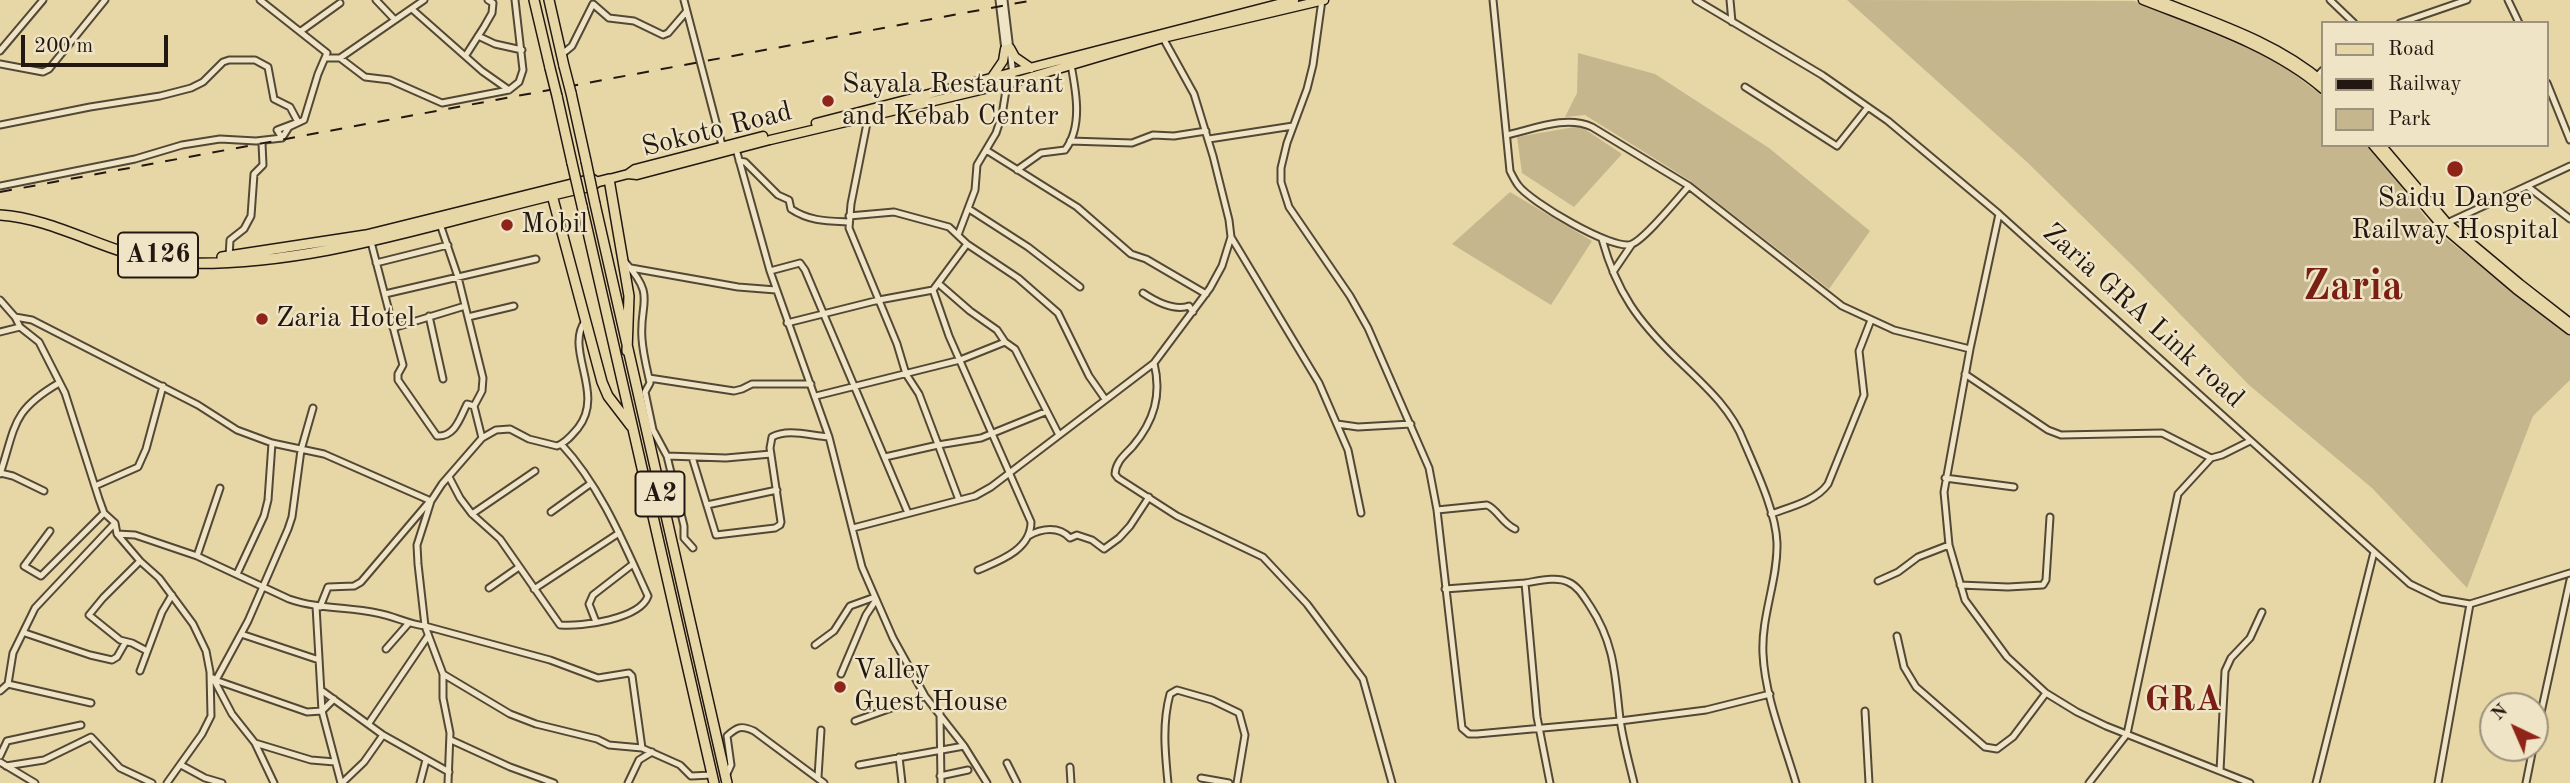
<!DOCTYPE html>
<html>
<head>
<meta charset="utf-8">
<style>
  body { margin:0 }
  #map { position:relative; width:2570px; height:783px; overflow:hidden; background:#e7d6a6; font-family:"Old Standard TT",serif }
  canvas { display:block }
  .legend { position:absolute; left:2321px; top:21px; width:228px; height:126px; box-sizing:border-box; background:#efe4c5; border:2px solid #9d927d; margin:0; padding:9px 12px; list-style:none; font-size:21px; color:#221811 }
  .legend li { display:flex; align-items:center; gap:14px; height:35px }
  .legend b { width:35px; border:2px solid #9d927d }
  .north { position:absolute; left:2479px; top:692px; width:70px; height:70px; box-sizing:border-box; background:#efe4c5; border:2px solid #9d927d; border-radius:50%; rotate:316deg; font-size:19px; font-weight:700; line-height:28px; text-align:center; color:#221811 }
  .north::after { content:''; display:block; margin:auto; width:24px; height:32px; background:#8f2418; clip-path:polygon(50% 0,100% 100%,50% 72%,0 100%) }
  .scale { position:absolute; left:21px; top:35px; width:147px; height:32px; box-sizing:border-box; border:4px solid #221811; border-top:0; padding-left:9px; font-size:21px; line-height:24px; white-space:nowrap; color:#221811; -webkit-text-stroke:5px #efe4c5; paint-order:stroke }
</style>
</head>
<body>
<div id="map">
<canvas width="2570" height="783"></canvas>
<ul class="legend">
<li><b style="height:9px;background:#e7d6a6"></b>Road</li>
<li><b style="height:9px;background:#221811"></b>Railway</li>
<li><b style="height:19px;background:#c6b68d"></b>Park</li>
</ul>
<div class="north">N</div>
<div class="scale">200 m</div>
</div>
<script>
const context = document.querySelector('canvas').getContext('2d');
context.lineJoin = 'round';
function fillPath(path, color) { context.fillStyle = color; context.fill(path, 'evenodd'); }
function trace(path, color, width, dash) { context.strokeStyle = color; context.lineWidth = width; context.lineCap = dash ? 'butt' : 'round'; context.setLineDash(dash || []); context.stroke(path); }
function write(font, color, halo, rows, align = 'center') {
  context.font = font + ' "Old Standard TT",serif'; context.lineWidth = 5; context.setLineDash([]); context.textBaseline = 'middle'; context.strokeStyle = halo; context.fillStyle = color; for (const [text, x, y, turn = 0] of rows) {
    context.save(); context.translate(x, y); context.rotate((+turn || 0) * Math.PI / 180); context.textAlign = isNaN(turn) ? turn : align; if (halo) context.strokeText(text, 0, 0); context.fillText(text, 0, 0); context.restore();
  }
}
const green = new Path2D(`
  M1847,0l287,1 140,58 46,35 3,3v48h46l67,86 134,104v45l-37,36 -66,172 -95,-100 -123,-103 -111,-114 -111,-109z
  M1578,53l77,21 114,74 101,83 -41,58 -140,-109 -104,-65 -20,2 12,-24z
  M1580,126l42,28 -48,53 -52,-34 -5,-36z
  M1510,192l82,49 -41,64 -99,-61z`);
const minor = new Path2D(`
  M376,0l19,20
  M684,0l39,149
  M999,0l6,50
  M1004,0l9,75
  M1322,0l-9,65 -6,24 -20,54 -6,25v14l8,25 61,89 18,32 61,140 8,42 25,218 7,6h8l143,-13 86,-11 64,-16
  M1493,0l17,171c2,4 5,10 8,14 11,16 96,67 114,59 14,-6 45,-45 57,-58
  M1696,0l126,75 66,46 111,93 411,370 31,15 29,5 100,-31
  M1730,0l2,22
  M2330,0l24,23
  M2508,0l11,23
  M413,10l69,61 27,19
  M2400,23l67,-23
  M301,31l39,-28
  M478,36l17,8 27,6
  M0,51l43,-51
  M466,55l18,-28 8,-14 1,-10 -5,-3
  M561,55l11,-9 21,-42 16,14 25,3 29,14 5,-2 18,-21
  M326,58h14l84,-58
  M340,58l25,19 25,3 52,23 67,-13 10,-8 4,-12 -8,-70
  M0,64l43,8 6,-3 56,-69
  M2317,76l6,-6
  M2547,83l23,57
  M1745,87l92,59 31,-39
  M868,118l-17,86 -2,24 48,116 9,30 13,20 40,106
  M0,125l90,-18 70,-11 31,-8 12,-6 20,-20 6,-2h26l13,7 6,32 16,8 8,15 -21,8 5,8
  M1507,135c27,-6 59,-20 85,-8l97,59 153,120 52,24 76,19
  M1209,139l84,-13
  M1070,141l62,2 21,-8 21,1 32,-5
  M736,149l34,122 59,166 33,130 31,71 32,58 39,50 23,37
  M986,150l91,57 54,47 15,5 60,35
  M739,161l6,1 33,33 11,5 2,9c18,12 35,12 57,13
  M1017,170l24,-17 24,-3c18,-23 11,-59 6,-85
  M0,186l135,-27 47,-14 38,-6 36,2 26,-3 7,-11 15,-7 14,-46 9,-21 -67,-53
  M2527,186l43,33
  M969,209l59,38 52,40
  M1999,214l-29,135 -26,143 5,53 16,55 42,57 39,36 31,19 29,14 144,57
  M849,216l45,-4 55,15 18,17 51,34 40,35 31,63 16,23
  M2447,223l123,-57
  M440,224l18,53 25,101 -1,13 -8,15 8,32
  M958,235l17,-45 2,-25 19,-32 6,-18 5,-31
  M1231,237l88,146 29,67 13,63
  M1602,239c15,54 36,82 75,120 26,25 54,49 67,83 12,28 32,70 33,101 1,37 -16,73 -14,111 2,43 21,88 33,129
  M371,242l32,123 -5,9v6l39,56c18,1 23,-18 30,-32l7,2
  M229,257l1,-17 14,-11 7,-13 3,-42 9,-9 -1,-22 2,-2
  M625,262c32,36 14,39 17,77 1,15 5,30 8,44l-5,9 8,38 14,26 17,70v12l9,10
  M376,263l72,-18
  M631,268l107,19 38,3
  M770,271l30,-8 5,7 103,243
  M1613,272l19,-28
  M939,284l31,27 27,19 8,12 10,7 44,86
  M933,290l16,46 82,186c0,28 -32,39 -53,48
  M1143,293c12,8 31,18 46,13l4,6
  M385,294l151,-35
  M0,300l15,17 5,10 19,15 26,51 34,106 5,14 11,10 2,11 23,27 19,17 34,46 13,27 4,21 1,44 -9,18 -35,49
  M429,316l14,63
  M15,317l17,3 166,85 39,25 35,13 52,11 107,47
  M468,317l46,-11
  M787,323l92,-23 54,-10 34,-46
  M393,328l72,-22
  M0,332l20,-5
  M1154,363c8,32 0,58 -21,83 -8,9 -17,15 -18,28l3,4 59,38 86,41 44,47 56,75 29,104
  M1965,374l83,56 13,5 101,-2 49,25
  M649,378l85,13 8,-2 10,-5h59
  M816,396l144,-36 45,-18
  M1337,424l21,3 53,-3
  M667,456l59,2 45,-4
  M692,457l24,78 59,-7 5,-3 1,-3 -11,-74 2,-11c16,-9 39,-1 57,0
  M885,457l53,-12 43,-7 64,-26
  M0,473l13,3 31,15
  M0,474c16,-48 11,-63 59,-91
  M449,477l11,21 12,16 28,25 60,86c22,2 80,-6 88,-29 -24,-52 -47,-109 -86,-151
  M1945,478l69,9
  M95,486l43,-19 8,-18 17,-63
  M707,505l70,-15
  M1437,510l50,-5c11,5 15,18 28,24
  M551,512l39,-28
  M472,514l63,-43
  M1771,514c19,-7 45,-13 57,-30l36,-89 -5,-44 12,-31
  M853,528l122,-32 16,-9 163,-124 56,-75 12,-22 9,-29 -2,-17 -16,-64 -19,-62 -31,-56
  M50,531l-26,35 17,10 63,-63
  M117,534l18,1 62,21 92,43c29,10 59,8 88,14 17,3 31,11 48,13l125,34 48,18 31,-5 3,3 10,72
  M1028,536c14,-8 31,-10 42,2l7,-3 15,5 12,9 15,-11 11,-12 19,-29
  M197,556l23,-68
  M140,561l-37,37 -14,17 31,25 12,3 15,8
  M237,574l27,-58 4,-16 4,-57
  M1878,581l20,-9 20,-15 31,-12
  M1525,583c13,-2 32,-7 43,-1 10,4 16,15 22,24 25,38 25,70 30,113 3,22 9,43 14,64
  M1960,585l48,2 35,-2 3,-5 4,-63
  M489,588l30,-21
  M534,589l85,-56
  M1445,589l80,-6 12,134 13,66
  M316,606l6,105 19,72
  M320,607l8,-20 26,-1 7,-4 68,-80
  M596,622l-7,-18 4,-9 40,-31
  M25,633l65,22 22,5 5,-3 8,-14
  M241,634l78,26
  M1897,636l7,31 12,20 69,60 12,2 16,-12 33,-44
  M815,645l19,-14 16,-25 25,-9
  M386,649l22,-25
  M140,671l22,-59 10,-17
  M443,674l67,40 26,10 61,15 12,6 33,3 38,17 11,11 21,-1
  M841,674l25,-59 10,-15
  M213,678l19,36 23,29 19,40
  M215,680l92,32 15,-1 12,-12
  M216,680l32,-59 40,-92 4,-12 9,-67 12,-42
  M8,684l83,19
  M321,690l62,45 66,37
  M0,691l8,-7 5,-31 22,-45 80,-85
  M1865,711l4,72
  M940,713l1,70
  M855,721l70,-25
  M369,723l59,-87
  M451,740l59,27 44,16
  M2535,740l35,-160
  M255,743l56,17 24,2
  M0,756l7,-15 74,-16
  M899,757l3,26
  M0,762l35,21
  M1007,763l10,20
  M181,765l24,13 17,5
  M859,765l105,-19
  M6,766l38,-6 47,-23 29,31 32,15
  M1070,767l1,16
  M2220,771l5,-100 6,-13 19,-20 12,-26
  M726,776l5,-11 -4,-29c10,-9 14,-11 27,-5l70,52
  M940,776l28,-6
  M818,777l3,-47
  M1201,778l28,5
  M342,783l22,-21 19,-27
  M420,783l6,-23
  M448,783l2,-50 -7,-35v-24l-18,-48 -7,-62 -1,-19 9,-28 5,-16 11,-17 40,-46 14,-8 14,-1 19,10 28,7c9,-3 15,-11 21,-18 28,-35 -15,-79 8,-108
  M628,783l11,-23 13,-8
  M1168,783c-3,-31 -6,-59 2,-89l7,-4 35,10 27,13 6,22 -8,48
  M2089,783l38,-49 51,-240 33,-36 11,-3 28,-14
  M2316,783l58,-231
  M2438,783l32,-179
  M2526,783l7,-35`);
const primary = new Path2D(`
  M2143,0c61,24 130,46 180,89
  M2158,0c55,22 119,42 165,82
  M1010,48l5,9 16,11
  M992,77l11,-16 2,-12
  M816,123l478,-123
  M2373,145l70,82 73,62 54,41
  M2381,145l66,78 73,61 50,39
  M628,174l7,-5 128,-33
  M609,179l19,-5 9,1 133,-35 244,-58 149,-44 161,-38`);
const trunk = new Path2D(`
  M534,0l16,68
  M549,0l15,66
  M571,93l15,68
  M557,96l15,67
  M552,195l50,187 6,14 23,30
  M595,204l132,579
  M582,206l132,577
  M0,215c62,4 117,46 180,48 141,5 276,-48 412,-77l5,-4 12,-3 20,117 -2,55
  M222,257l144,-22 226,-56 3,2`);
const rail = new Path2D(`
  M0,192l1034,-192`);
const trunkBridge = new Path2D(`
  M564,66l7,27
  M550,68l7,28
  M586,161l9,43
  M572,163l10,43`);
const markers = [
  [828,101,7,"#8f2418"],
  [2455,169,9,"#8f2418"],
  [507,225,7,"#8f2418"],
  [262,319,7,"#8f2418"],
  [840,687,7,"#8f2418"]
];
const shields = [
  [158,255,80],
  [660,494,49]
];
const shieldNames = [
  ["A126",158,255],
  ["A2",660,494]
];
const poiNames = [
  ["Sayala Restaurant",842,85],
  ["and Kebab Center",842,117],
  ["Saidu Dange",2455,199,"center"],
  ["Railway Hospital",2455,231,"center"],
  ["Mobil",521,225],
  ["Zaria Hotel",276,319],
  ["Valley",854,671],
  ["Guest House",854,703]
];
const streetNames = [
  ["Sokoto Road",717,130,-14],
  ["Zaria GRA Link road",2143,316,42]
];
const districtNames = [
  ["GRA",2183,701]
];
const townNames = [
  ["Zaria",2353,288]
];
fillPath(green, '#c6b68d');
trace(minor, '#534836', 9);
trace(primary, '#221811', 11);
trace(trunk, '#221811', 12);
trace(minor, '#efe4c5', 5);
trace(primary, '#e7d6a6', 8);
trace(trunk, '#e7d6a6', 9);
trace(rail, '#221811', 2, [12, 12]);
trace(trunkBridge, '#221811', 12, []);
trace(trunkBridge, '#e7d6a6', 9);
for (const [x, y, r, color] of markers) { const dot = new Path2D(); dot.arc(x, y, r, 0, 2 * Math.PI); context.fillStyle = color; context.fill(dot); trace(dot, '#efe4c5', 2.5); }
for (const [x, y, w] of shields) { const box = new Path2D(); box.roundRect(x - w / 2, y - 22.5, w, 45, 5); context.fillStyle = '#efe4c5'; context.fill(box); trace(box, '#221811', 2); }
write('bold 26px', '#221811', null, shieldNames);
write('28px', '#221811', '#efe4c5', poiNames, 'left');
write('28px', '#221811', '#efe4c5', streetNames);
write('bold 35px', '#7a1f14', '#efe4c5', districtNames);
write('bold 42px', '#7a1f14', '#efe4c5', townNames);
</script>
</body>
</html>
